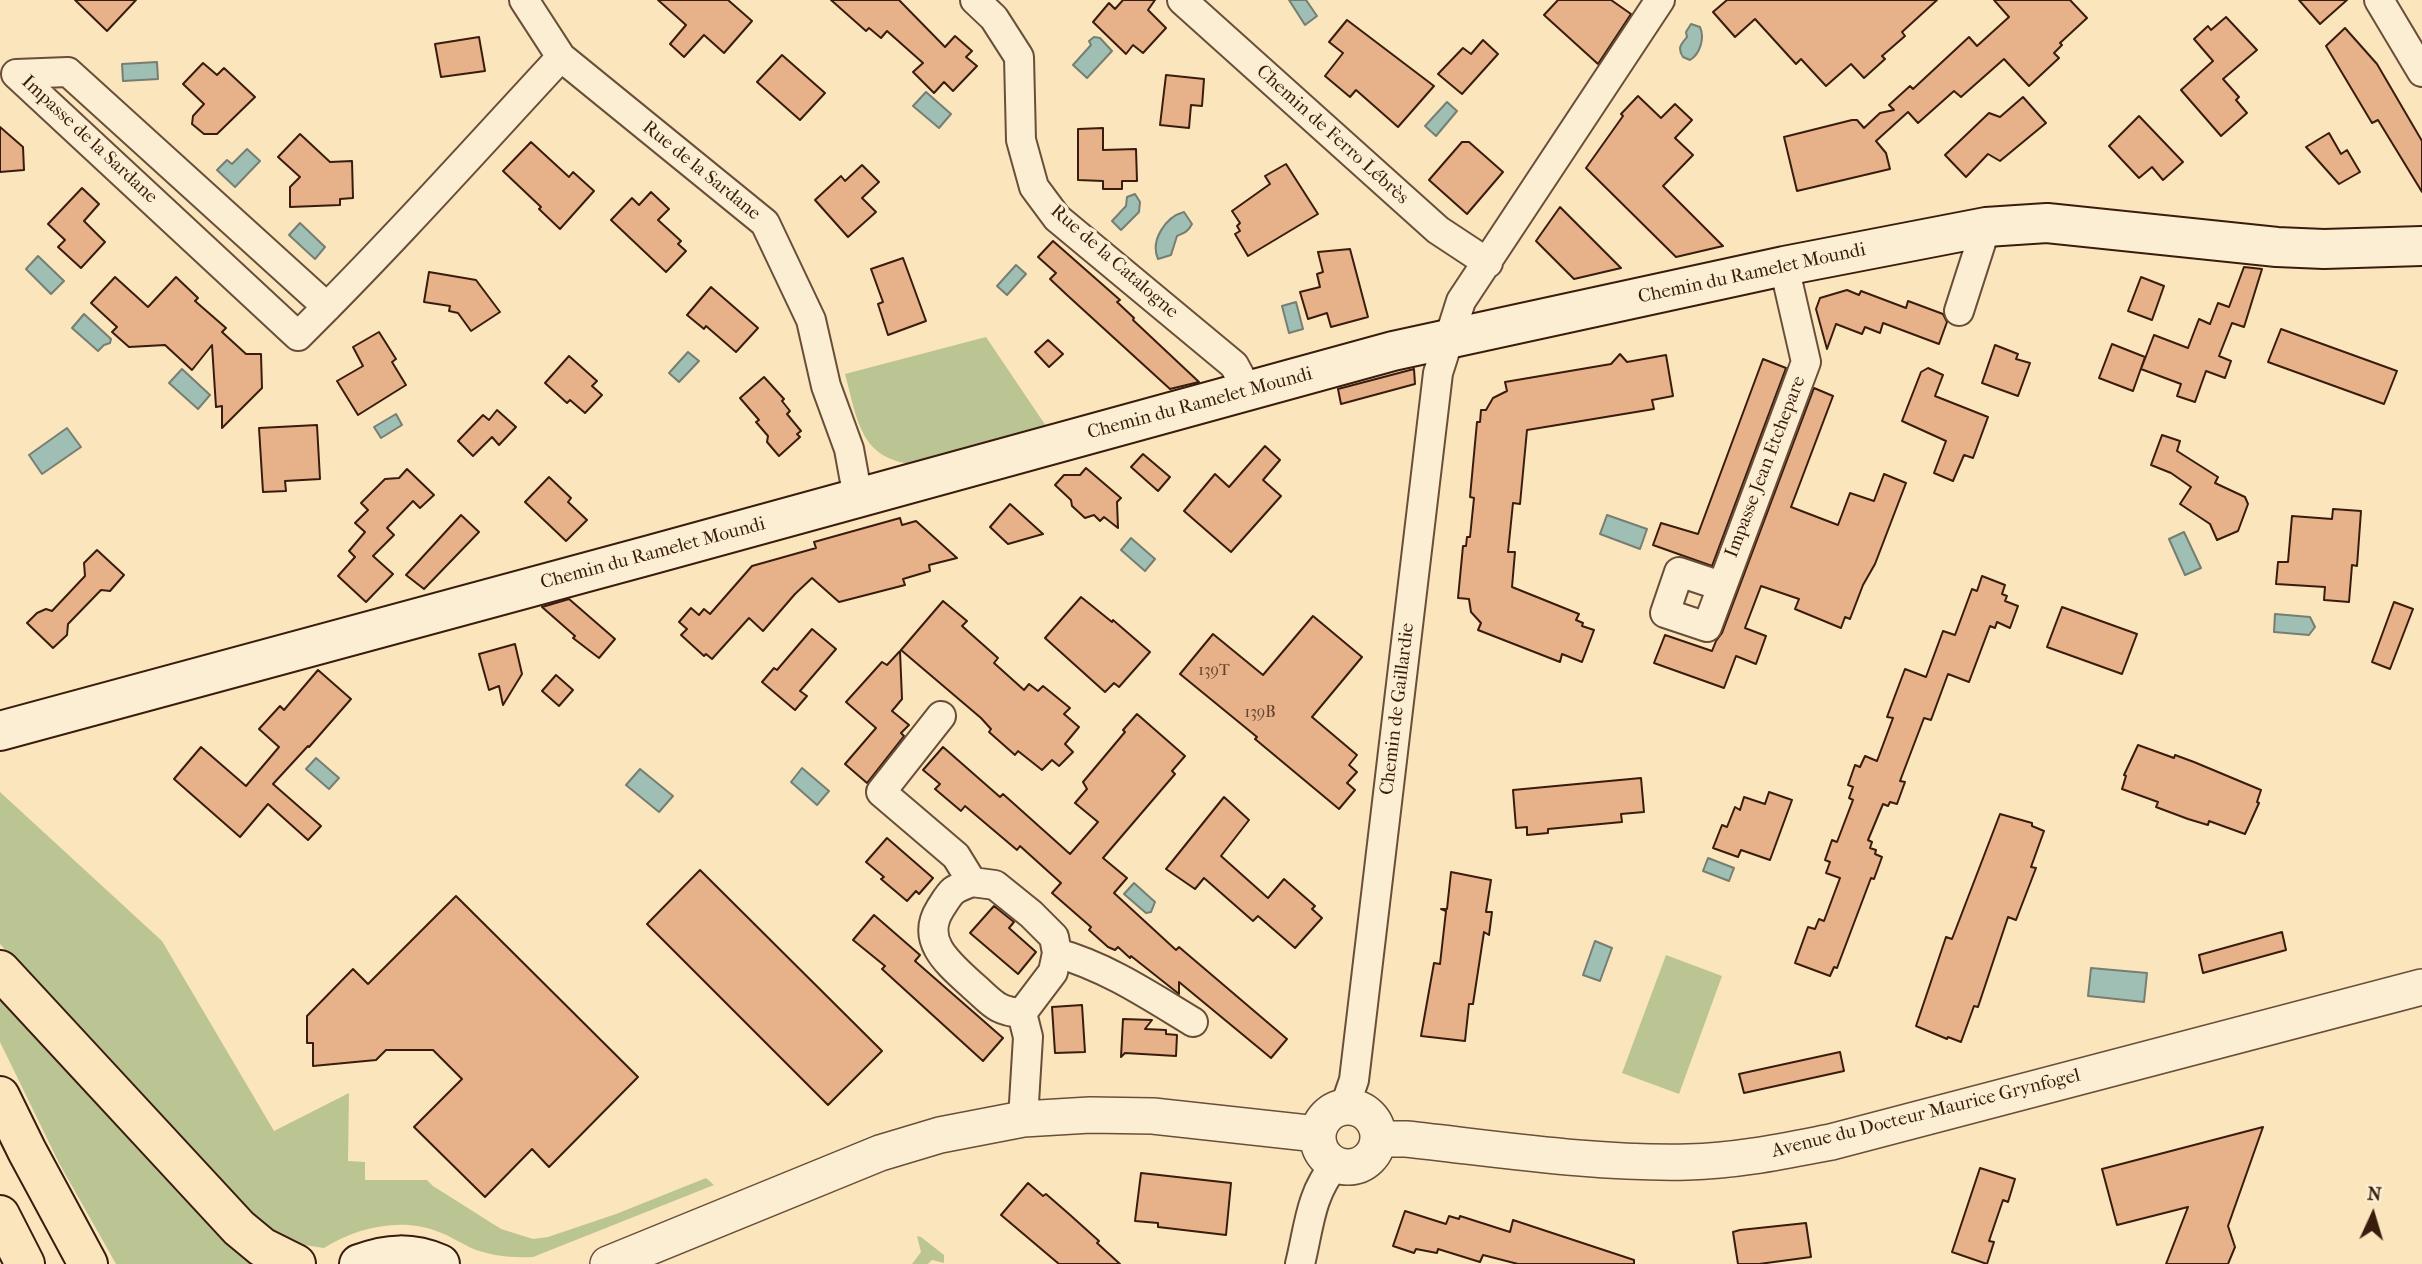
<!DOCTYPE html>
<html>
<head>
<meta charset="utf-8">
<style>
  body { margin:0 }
  #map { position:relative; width:2422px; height:1264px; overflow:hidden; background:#fae5bc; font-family:"IM FELL French Canon",serif }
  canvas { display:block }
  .north { position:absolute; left:2338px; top:1180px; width:70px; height:70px; -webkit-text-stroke:5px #fceed3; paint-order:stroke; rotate:4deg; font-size:19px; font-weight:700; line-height:28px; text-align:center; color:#391c0d }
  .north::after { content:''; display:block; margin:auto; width:24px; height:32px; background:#391c0d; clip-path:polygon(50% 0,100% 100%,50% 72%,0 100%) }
</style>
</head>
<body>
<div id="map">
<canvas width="2422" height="1264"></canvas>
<div class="north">N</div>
</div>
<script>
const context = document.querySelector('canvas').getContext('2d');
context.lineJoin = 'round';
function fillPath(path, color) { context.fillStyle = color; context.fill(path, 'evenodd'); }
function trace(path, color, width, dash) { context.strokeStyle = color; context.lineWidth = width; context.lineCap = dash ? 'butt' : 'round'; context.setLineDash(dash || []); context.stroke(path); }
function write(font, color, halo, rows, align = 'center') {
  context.font = font + ' "IM FELL French Canon",serif'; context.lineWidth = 7; context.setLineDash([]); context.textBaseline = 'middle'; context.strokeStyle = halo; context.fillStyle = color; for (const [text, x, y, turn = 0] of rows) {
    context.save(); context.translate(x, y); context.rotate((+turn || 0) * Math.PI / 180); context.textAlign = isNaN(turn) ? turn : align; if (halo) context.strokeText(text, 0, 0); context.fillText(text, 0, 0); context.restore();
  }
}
const green = new Path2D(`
  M986,337l60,89 -133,38c-54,-5 -56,-47 -68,-90z
  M0,792l162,149 112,190 75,-38 -1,68 17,1v18h62l6,6 68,43 32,10 15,-2 68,-23 90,-36 8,7 -181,72c-22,1 -44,-1 -64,-10 -10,-5 -19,-11 -30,-15 -37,-15 -82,-5 -115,16l-33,-5 -40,-27 -251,-272z
  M1666,955l56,21 -43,118 -57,-21z
  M0,998l184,201 61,58 11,7h-140l-57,-101 -59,-121z
  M917,1236l4,1 23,18v8l-12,-3 -4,4h-16l9,-12z`);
const water = new Path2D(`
  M1289,0h17l11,16 -12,9z
  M1691,24l9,3c5,11 0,27 -10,33l-7,-3c-6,-9 -2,-13 4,-20l-1,-5z
  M1094,37l6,1 12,13 -25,27 -14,-13 18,-20 -2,-4z
  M157,62l1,17 -35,2 -1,-17z
  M926,92l25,22 -12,14 -26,-22z
  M1447,102l10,9 -21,25 -11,-10z
  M247,149l13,12 -25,26 -18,-17 10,-10 5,4z
  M1135,194l5,8 -1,10 -18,18 -9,-9 14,-15 1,-9z
  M1184,212l8,12c-4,8 -8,9 -15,12l-6,19 -13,4c-8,-18 7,-42 26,-47z
  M300,223l25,24 -10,12 -26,-24z
  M38,256l26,25 -13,13 -25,-25z
  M1016,265l10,9 -19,21 -10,-9z
  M1296,302l7,27 -14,4 -7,-27z
  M84,314l27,25 -1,4 -6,2 -6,6 -26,-23z
  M688,352l11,9 -20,21 -10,-9z
  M182,369l28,26 -12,14 -29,-26z
  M396,414l6,11 -21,13 -7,-11z
  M67,428l14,19 -39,27 -13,-19z
  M1607,515l40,14 -7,20 -40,-15z
  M2184,532l17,36 -16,7 -16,-36z
  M1131,538l24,21 -10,12 -24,-21z
  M2275,614l35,3 5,10 -6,8 -35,-3z
  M316,758l23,20 -10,11 -23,-20z
  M802,768l27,23 -12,14 -26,-23z
  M640,769l33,27 -14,16 -33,-27z
  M1708,858l26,10 -5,13 -26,-10z
  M1134,883l21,19 -4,10 -5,1 -22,-19z
  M1595,941l17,7 -12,33 -17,-6z
  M2091,968l56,5 -3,29 -56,-6z`);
const building = new Path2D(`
  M75,0h61l-29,31z
  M658,0h70l24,21 -28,32 -20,-18 -20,22 -14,-13 16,-19z
  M831,0h68l46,47 10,-11 17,15 -6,6 11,9 -24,25 -9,-9 -10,11 -21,-21 10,-9 -36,-32 -6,7 -12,-10 -3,3z
  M1123,0h32l-7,10 18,18 -23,25 -10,-8 -7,9 -33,-32 16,-19 6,6z
  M1558,0h53l20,14 -33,50 -54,-49z
  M1727,0h210l-35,32 3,4 -23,20 3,3 -21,19 -13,-14 -25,22 -25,-27 -5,5 -41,-45 -20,18 -22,-25z
  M1994,0h76l17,18 -27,25 2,2 -8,8 5,5 -30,28 -25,-27 -43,38 -7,-6 -36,32 -10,-11 -32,29 10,12 4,16 -93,22 -13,-54 68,-17h5l7,8 16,-15 14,-3 -5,-5 21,-19 3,3 56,-52 8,9 32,-29z
  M2299,0h48l-27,24z
  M2226,17l31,33 -34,29 16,18 -3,3 11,13 -26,23 -40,-46 32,-29 -19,-22 14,-13 3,4z
  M1347,20l87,66 -36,41 -42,-37 -6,7 -25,-21 18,-23 -14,-11z
  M2345,28l32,36 45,77v51l-44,-72 -6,3 -46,-77z
  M479,37l6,34 -44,6 -6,-33z
  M1483,40l15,14 -36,40 -24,-20 25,-26 8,6z
  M782,55l43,38 -25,27 -43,-38z
  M203,63l14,12 7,-7 31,29 -38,37h-13l-12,-10 1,-8 11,-12 -21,-20z
  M1166,75l38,4 -2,27 -11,-1 -2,23 -29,-3z
  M1638,96l23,22 14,-14 17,16 -17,18 18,17 -30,31 60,60 -47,11 -90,-89 37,-52 -2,-2z
  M2023,97l23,26 -46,38 -12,-7 -22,23 -21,-22 44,-42 11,4z
  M2139,116l44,46 -20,18 -11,-13 -13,11 -30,-32z
  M0,127l23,20 1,23 -24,2z
  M1103,128v22l33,-1 1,32h-15v8h-19v-8l-25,-1v-51z
  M2329,133l12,21 6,-4 13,22 -21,12 -33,-37z
  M300,134l30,28 22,-1 1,37 -13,1v6l-50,2v-20l10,-10 -22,-20z
  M531,142l38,35 4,-5 21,19 -34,38 -21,-20 2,-2 -38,-36z
  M1462,142h7l34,30 -36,42 -38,-34z
  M1286,164l32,50 -70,42 -13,-22 5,-3 -3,-5 3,-3 -8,-12 38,-27 -5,-8z
  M862,165l17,17 -17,16 14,14 -28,25 -33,-37 26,-24 4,5z
  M82,188l17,16 -15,17 21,21 -24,26 -23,-21 7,-7 -17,-16z
  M651,192l18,17 -11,11 23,21 -3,3 8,7 -20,21 -55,-52 21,-22 7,7z
  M1560,207l61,61 -47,11 -38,-38z
  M1053,241l67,59 -3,2 17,16 -1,2 66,62 -29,7 -103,-94 -17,-16 6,-6 -18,-16z
  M1350,249l18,68 -37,10 -4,-14 -19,6 -8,-27 20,-5 -3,-13 6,-2 -5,-20z
  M903,258l23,63 -38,14 -10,-31 5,-2 -12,-33z
  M2244,267l18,2 -18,58 -12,-4 -13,33 12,5 -6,17 -19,-7 -11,31 -18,-6 4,-12 -40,-15 13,-34 34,13 11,-29 11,5 8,-21 11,4z
  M429,272l47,8 24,32 -29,19 -13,-18 -9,-2 1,-5 -26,-4z
  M115,277l33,30 28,-30 22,21 -3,3 31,27 -4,4 24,22h15l1,34 -40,40v-22l-6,1 -4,-62 -20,25 -27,-25 -36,2 -17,-15 5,-5 -26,-24z
  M2141,277l23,9 -12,34 -24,-9z
  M711,287l47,41 -22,24 -30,-26 -2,3 -17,-14z
  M1847,290l12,5 2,-4 45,17 2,-7 35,13 4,8 -8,22 -56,-21 -3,10 -15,-6 -3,7 -26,-10 -9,25 -11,-40 4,-11z
  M2281,329l116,42 -13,33 -116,-42z
  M379,332l17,27 -4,3 14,23 -48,30 -21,-34 26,-15 -10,-19z
  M1048,340l15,14 -14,13 -14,-15z
  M2112,344l33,13 -12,34 -34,-13z
  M1995,345l23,9 -2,5 14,4 -12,33 -36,-13z
  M1620,354l7,8 39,-7 7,41 -21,4 2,9 -127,21 -7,74 -7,-1 -5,49h7l-3,35 67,27 -3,6 7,3 -1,3 12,4 -12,32 -20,-8 -2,8 -82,-32 3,-7 -10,-11 -2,-13 -11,-1 5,-52h3l1,-9h3l4,-39 -4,-1 7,-75h3l1,-12h5l7,-12 14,-7 -2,-9 106,-18z
  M569,356l28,25 -5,5 10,9 -17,18 -15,-13 -3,3 -22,-20z
  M1763,359l23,9 -74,198 -59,-21 8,-22 37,11z
  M1928,368l15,7 -8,21 53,21 -15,41 -9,-3 -11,26 -19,-8 12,-32 -44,-20 19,-49z
  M1414,369l1,15 -74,20 -3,-15z
  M764,377l20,22 -2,2 8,10 -3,3 14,17 -4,3 3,3 -21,19 -12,-14 1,-6 -12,-14 3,-2 -19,-22z
  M1814,388l19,8 -42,111 47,18 12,-32 24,8 10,-27 22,9 -31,81 -12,21 -13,34 -5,-2 -4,11 -46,-19 4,-10 -38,-13 -16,42 21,8 -10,28 -20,-8 -12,32 -70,-25 11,-28 47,16 4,-10 6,-8z
  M497,410l19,17 -17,18 -7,-8 -19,19 -15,-15 25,-26 6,5z
  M317,425l3,54 -35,2 1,10 -23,1 -4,-64z
  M2162,435l18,6 -3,10 41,26 -3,6 30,14 3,7 -10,27 -21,9 -7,-16 -30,-20 11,-17 -20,-14 -20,-8z
  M1265,446l15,14 -17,20 18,16 -50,56 -47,-41 31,-37 14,13z
  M1143,454l27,23 -12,14 -27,-24z
  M1086,468l35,30 -4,4 1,26 -14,-11 -4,4 -6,-6 -9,3 -13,-12 -1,-6 -16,-15 9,-10h16z
  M407,469l27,26 -14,13 -7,-7 -26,27 7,7 -21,21 20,18 -27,28 -28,-26 17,-19 -6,-6 16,-19 -10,-9 13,-13 -7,-7 24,-24 14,-1z
  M549,477l22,21 -3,4 19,18 -21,21 -41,-39z
  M1010,504l33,30 -35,10 -18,-17z
  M2333,509l28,2 -4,55 -5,-1 -3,37 -25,-2 1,-13 -49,-3 2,-22h10l4,-46 40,3z
  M461,515l18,17 -55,57 -18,-14z
  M900,518l2,7 14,-4 41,37 -28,7 1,6 -27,8 2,6 -66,17 -27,-24 -17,16 -32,37 -14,-13 -37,41 -6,-5 -2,2 -23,-21 6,-6 -8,-7 12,-14 8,7 5,-6 6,5 42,-48 64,-18 -2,-6z
  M97,550l27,25 -14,16 -9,-1 -33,34 -1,11 -14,13 -26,-25 10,-10 9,-4 6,2 33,-35 -1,-13z
  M1982,576l23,9 -3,9 5,2 -2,5 13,5 -8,22 -13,-6 -2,6 -5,-2 -21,56 -21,-8 -17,46 -7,-2 -24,63 5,1 -8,22 -7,-2 -2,4 -5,-2 -15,36 4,2 -2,6 6,2 -1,4 7,3 -8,22 -3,-1 -34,90 -3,-1 -4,9 -35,-13 13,-36 7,2 4,-10 5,2 16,-43 -14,-5 4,-11 -5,-2 7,-20 5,2 16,-42 -4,-2 4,-11 -5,-2 7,-20 5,2 5,-11 12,5 16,-43 -6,-1 18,-48 21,8 17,-46 12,4 17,-46 5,2z
  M1081,597l31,25 1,-2 37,32 -31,35 -5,-4 -9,9 -60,-54z
  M569,599l46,40 -16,19 -26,-20 2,-2 -33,-29z
  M943,601l24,20 -5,5 36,32 -4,5 30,27 5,-6 9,7 5,-5 27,22 -6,6 15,13 -14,17 8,8 -14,14 -7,-6 -10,10 -24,-19 -3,4 -26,-23 2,-3 -10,-11 -80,-68z
  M2394,602l19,7 -23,60 -18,-7z
  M2062,607l75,27 -15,40 -75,-27z
  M1313,616l49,41 -50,60 45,38 -8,10 8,7 -10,11 8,7 -16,19 -84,-70 2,-2 -77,-63 33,-40 50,41z
  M812,629l24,20 -36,42 7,5 -12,14 -33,-28 12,-14 3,2z
  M515,644l7,30 -19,31 -4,-19 -10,4 -10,-36z
  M900,651l2,48 -10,12 17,14 -8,8 3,3 -37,47 -22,-19 31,-36 -30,-26 36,-40 5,3z
  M318,670l33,29 -42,48 -1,-1 -35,38 48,42 -13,14 -40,-36 -28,33 -66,-58 27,-32 45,39 33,-39 -20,-18 21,-23 4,4z
  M556,675l17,15 -14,16 -17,-15z
  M1137,714l48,42 -13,15 3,3 -72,84 24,20 -13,15 62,57 3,-3 108,92 -16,19 -92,-76v12l-48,-38 -1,2 -12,-11 -3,3 -7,-3 -19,-17 2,-3 -39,-34 9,-10 -41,-37 -3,4 -52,-44 -4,5 -26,-22 5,-5 -17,-14 20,-23 57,50 3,-3 67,60 28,-32 -23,-19 12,-14 -4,-7 42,-50 -2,-2z
  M2138,745l36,13 1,-3 19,7 67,28 -4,12 2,1 -14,31 -36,-13 -1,4 -20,-6 -32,-12 2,-5 -36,-13 4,-13 -2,-1z
  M1641,778l3,34 -23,2 1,8 -74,7v4l-21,2v-8l-11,1 -3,-38z
  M1769,792l23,8 -22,60 -29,-10 -3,7 -25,-9 9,-23 5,2 8,-20 5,3 4,-13 21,7z
  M1224,797l25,23 -28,36 47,42 16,-19 31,27 -3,3 10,9 -27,30 -37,-32 -5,5 -49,-43 -9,11 -29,-20z
  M2000,814l32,9v3l12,5 -13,36 5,1 -20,52 -8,-3 -30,90 -4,-1 -13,36 -13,-5 -1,2 -31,-13 30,-89 6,2z
  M887,838l46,40 -14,16 -3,-3 -9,10 -26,-22 3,-2 -18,-15z
  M700,870l182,181 -54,54 -181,-181z
  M1451,872l40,8 -5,32h6l-3,23 -5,-3 -11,72h-4l-4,37 -44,-5 13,-73 6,1 6,-53 -5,-2h6z
  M456,896l182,181 -89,90 -17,-18 -47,48 -71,-70 48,-48 -29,-29h-47l-10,10 -63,6v-23h-6v-27l46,-47 15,15z
  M994,906l20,16 -5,6 27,24 -18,22 -48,-41z
  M874,915l46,40 -5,6 88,77 -20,23 -101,-92 3,-3 -32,-26z
  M2282,932l4,18 -83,23 -4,-18z
  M1082,1005l3,47 -30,1 -3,-46z
  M1123,1019l29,1 -7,9 21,1v4l11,1 -1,21 -51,-3 -4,4z
  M1840,1052l4,19 -100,22 -5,-19z
  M2263,1127l-35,99 7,21 -7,17h-62l22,-57 -71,18 -15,-56z
  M1980,1168l35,11 -7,23 -5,-2 -14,41 5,1 -7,22 -35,-12z
  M1141,1173l90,10 -5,52 -68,-8v-4l-23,-2z
  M1028,1183l15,13 3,-2 23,20 30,27 -2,2 23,21h-61l-58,-49z
  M1405,1211l41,13 3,-8 10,3 1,-3 50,16 3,-12 121,40v4h-116l-35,-9 -3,7 -42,-13 -1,4 -21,-4 -2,4 -21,-7z
  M1806,1223l5,34 -52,7h-21l-5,-32 7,-2z`);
const minor = new Path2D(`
  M524,0l37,57 204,166 46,97 15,66 23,63 9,49
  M975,0l19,18 25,39 2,83 13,47 23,31 177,147 14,26
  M1182,0l256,230 50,33
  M2379,0l43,72
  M327,307l-259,-235 -52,2 282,262c91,-90 176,-185 263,-279
  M1959,311l27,-84
  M1721,586l-42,-14 -14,41 42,14 99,-265 -22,-96
  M941,716l-60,76 75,64 16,26 23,3 36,29 23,23 3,16c50,14 93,43 136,69
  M972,882c-21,8 -20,8 -32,27 -20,32 9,55 32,76 20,17 23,26 50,28
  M1345,1106l9,-26 84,-707 23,-72 199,-301
  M1023,1119l5,-82 -6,-24 31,-41 4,-19
  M1300,1264c9,-36 10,-70 35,-99`);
const tertiary = new Path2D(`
  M1318 1137a30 30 0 1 1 60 0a30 30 0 1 1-60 0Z
  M1379,1139h27c93,10 188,25 282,23 49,-1 96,-11 143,-20l591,-155
  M608,1264l272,-111 60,-18 83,-16 67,-4 63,1 164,18`);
const secondary = new Path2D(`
  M0,731l650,-176 743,-204 391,-85 202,-39 61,-4 230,24 47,2 98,-3
  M359,1264c29,-11 53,-12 81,0`);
const trunk = new Path2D(`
  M0,970l239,258 23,19 34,17
  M0,1096l27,55 61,113
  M0,1215l25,49`);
const numberNames = [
  ["139T",1214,671],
  ["139B",1260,713]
];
const streetNames = [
  ["Chemin de Ferro Lébrès",1332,135,42],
  ["Impasse de la Sardane",89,140,43],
  ["Rue de la Sardane",701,171,39],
  ["Rue de la Catalogne",1114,262,41],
  ["Chemin du Ramelet Moundi",1752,274,-12],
  ["Chemin du Ramelet Moundi",1200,404,-15],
  ["Impasse Jean Etchepare",1766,467,-69],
  ["Chemin du Ramelet Moundi",653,554,-15],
  ["Chemin de Gaillardie",1398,709,-83],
  ["Avenue du Docteur Maurice Grynfogel",1926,1114,-14]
];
fillPath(green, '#bbc593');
fillPath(water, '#9fbfb5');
trace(water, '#767e72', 2);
fillPath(building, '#e7b18a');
trace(building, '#391c0d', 2);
trace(minor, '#694e39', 32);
trace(tertiary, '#694e39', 38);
trace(secondary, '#391c0d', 42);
trace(trunk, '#391c0d', 42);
trace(minor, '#fceed3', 28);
trace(tertiary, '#fceed3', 35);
trace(secondary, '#fceed3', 38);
trace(trunk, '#fae5bc', 38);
write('16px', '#64412c', null, numberNames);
write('19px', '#391c0d', '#fceed3', streetNames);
</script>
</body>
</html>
